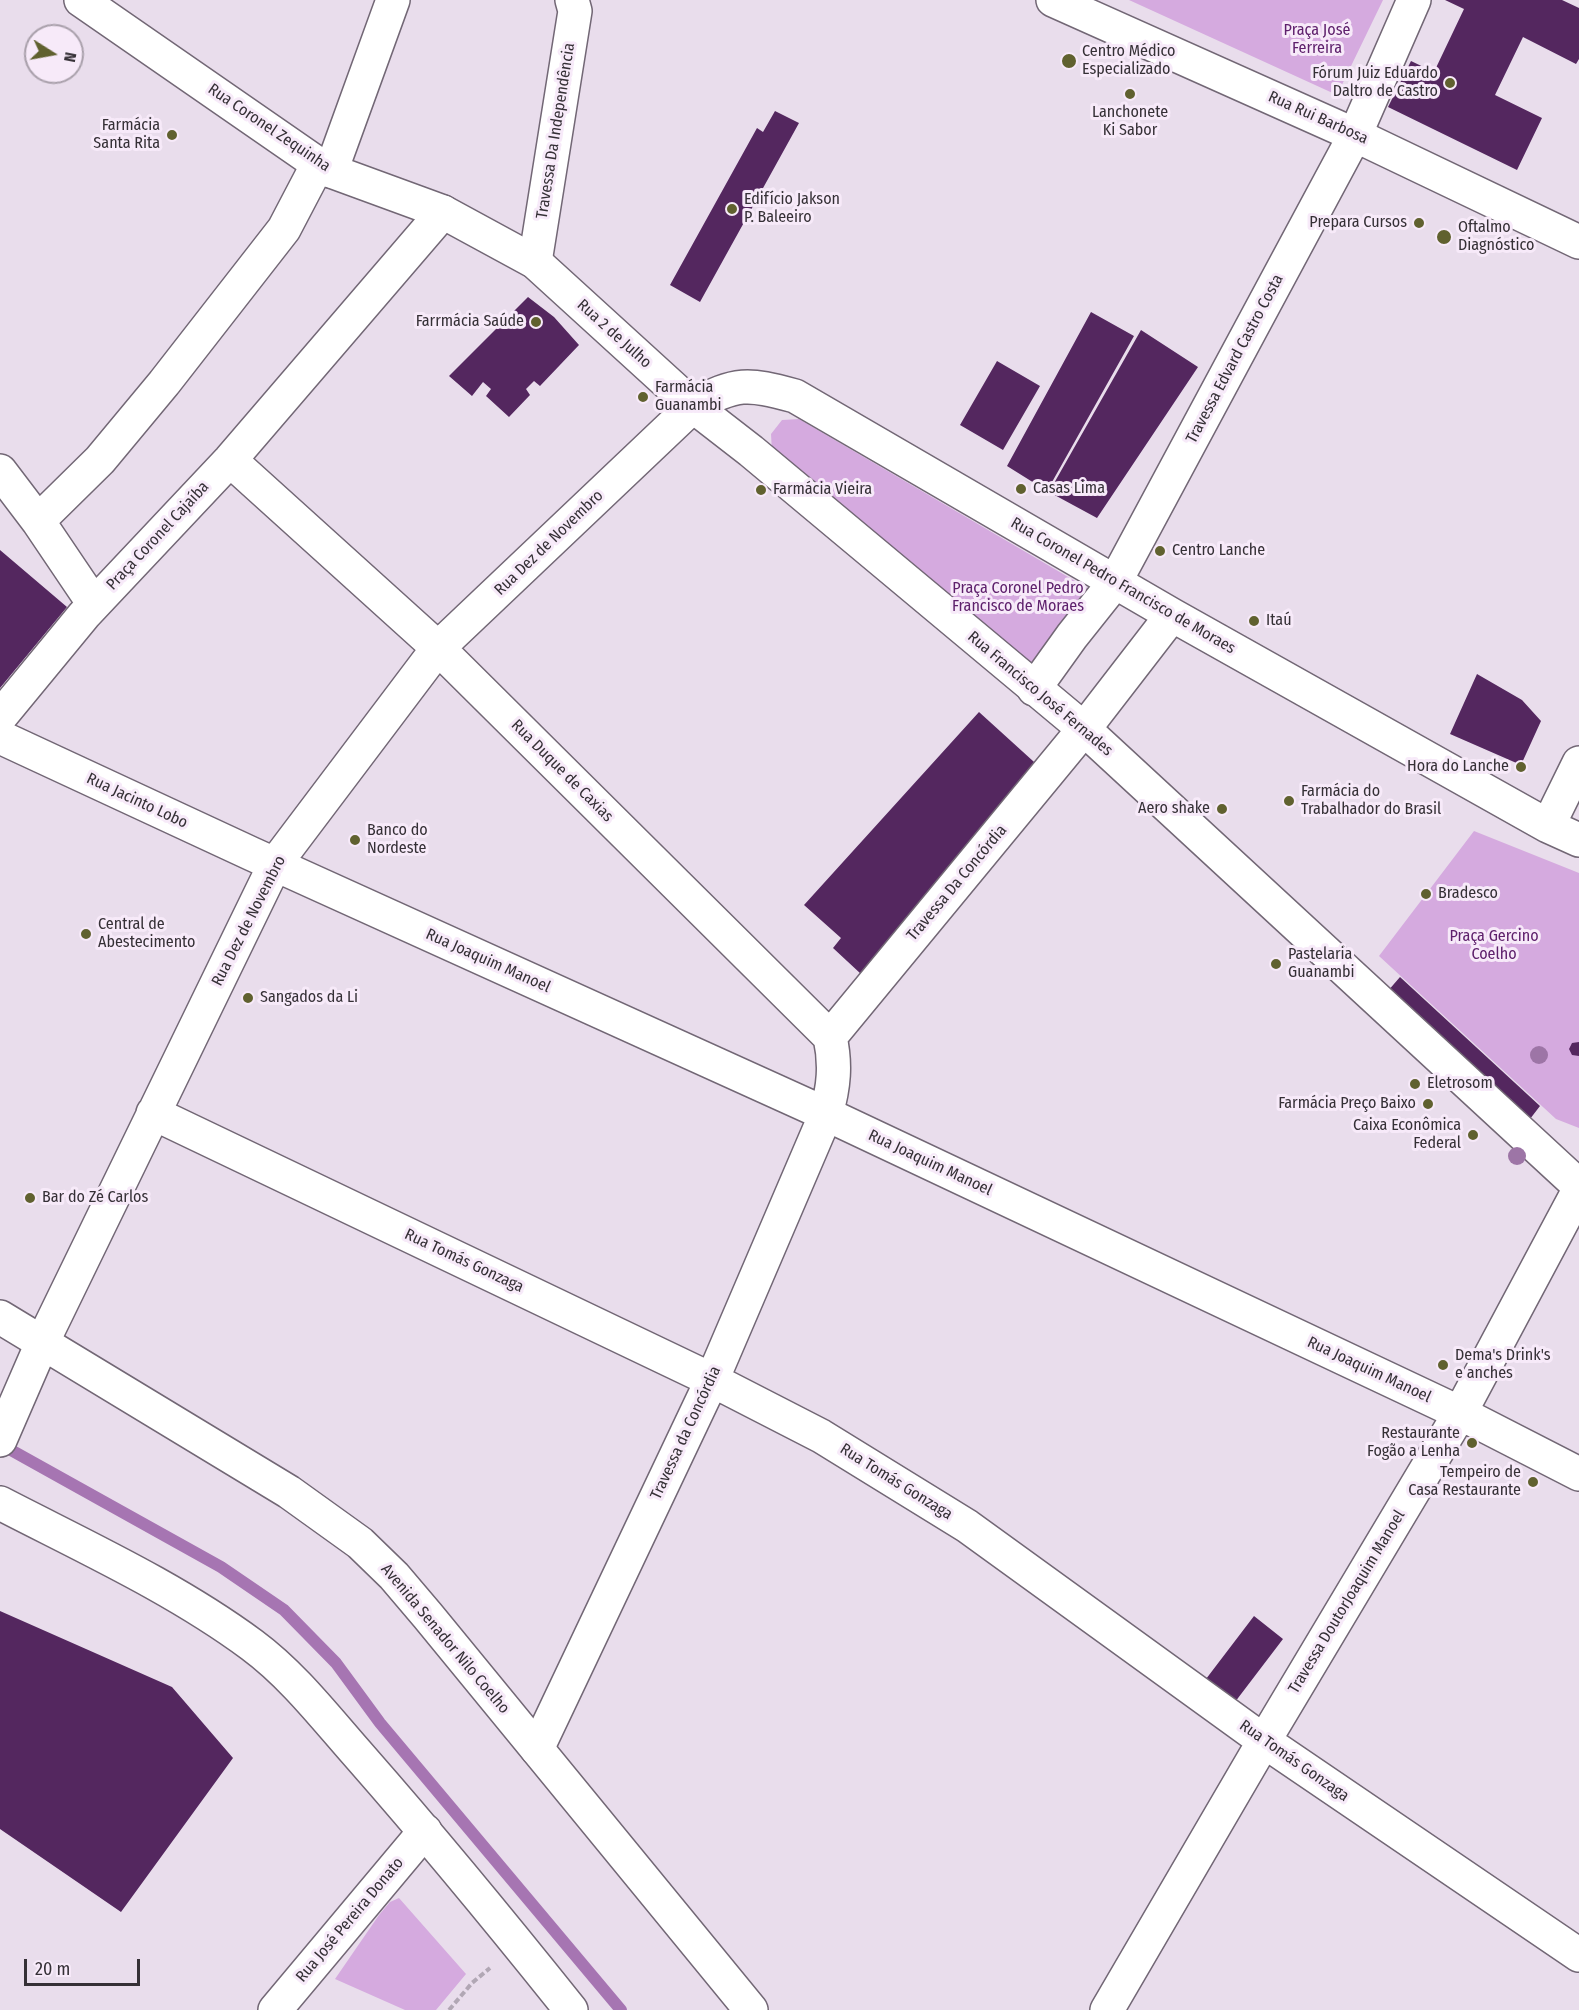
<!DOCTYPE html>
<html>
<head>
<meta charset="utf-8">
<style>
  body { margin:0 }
  #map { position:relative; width:1579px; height:2010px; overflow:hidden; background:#e9ddec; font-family:"Fira Sans Condensed",sans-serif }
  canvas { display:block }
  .north { position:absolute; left:24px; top:24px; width:60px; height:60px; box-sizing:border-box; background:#f7eaf9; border:2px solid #a9a0ab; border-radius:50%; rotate:101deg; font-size:16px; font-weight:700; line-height:24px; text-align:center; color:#353036 }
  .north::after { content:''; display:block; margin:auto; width:21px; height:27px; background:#60612f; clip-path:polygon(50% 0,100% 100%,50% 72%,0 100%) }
  .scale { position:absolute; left:24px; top:1959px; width:116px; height:27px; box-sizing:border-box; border:3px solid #353036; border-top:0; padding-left:8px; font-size:18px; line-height:21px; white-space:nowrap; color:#353036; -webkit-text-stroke:4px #f7eaf9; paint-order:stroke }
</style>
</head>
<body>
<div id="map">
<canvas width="1579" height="2010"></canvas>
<div class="north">N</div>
<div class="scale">20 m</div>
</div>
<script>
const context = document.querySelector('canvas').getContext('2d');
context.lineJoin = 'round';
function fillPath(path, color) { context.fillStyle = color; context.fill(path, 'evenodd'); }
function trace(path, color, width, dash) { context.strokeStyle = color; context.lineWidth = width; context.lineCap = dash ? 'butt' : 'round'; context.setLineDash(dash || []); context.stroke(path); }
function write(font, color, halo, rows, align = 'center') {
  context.font = font + ' "Fira Sans Condensed",sans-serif'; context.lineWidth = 6; context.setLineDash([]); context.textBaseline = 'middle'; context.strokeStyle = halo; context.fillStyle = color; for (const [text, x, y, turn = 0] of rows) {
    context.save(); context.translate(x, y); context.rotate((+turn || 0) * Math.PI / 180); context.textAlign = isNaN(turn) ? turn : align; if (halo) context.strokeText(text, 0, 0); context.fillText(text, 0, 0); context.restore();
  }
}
const green = new Path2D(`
  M1129,0h254l-46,95z
  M799,419l288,169 -57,76 -258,-212 -1,-18 11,-14z
  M1474,831l105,42v255l-23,-9 -177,-163z
  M399,1898l67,76 -30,36h-31l-70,-31 44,-64 11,-13z`);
const stream = new Path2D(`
  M0,1444l221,123 63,43 52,53 44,60 241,287`);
const building = new Path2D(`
  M1445,0h117l17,8v51l-3,5 -53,-27 -28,58 47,23 -25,52 -129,-63 23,-46 23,11 30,-63z
  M775,111l24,12 -99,179 -30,-17 87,-157 6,4z
  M528,297l26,20 25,28 -39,41 -6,-5 -8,8 4,6 -21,22 -23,-21 5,-7 -8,-7 -11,14 -23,-20z
  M1091,312l43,24 -87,155 -40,-25z
  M1141,330l57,37 -101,151 -48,-26z
  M997,361l43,25 -37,64 -43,-25z
  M0,550l67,57 -67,81z
  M1477,674l45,26 19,21 -20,44 -71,-31z
  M979,712l65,59 -183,203 -28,-26 8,-10 -37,-33z
  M1400,977l140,129 -10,13 -143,-127z
  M1579,1042v14l-7,-1 -3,-6 3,-6z
  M0,1611l172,76 61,71 -112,154 -121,-83z
  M1254,1616l29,23 -48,63 -29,-23z`);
const path = new Path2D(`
  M449,2010l23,-27 18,-15`);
const minor = new Path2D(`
  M331,171l62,-171
  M535,262l40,-251 -3,-11
  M230,460l208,188 392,389c6,27 4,50 -4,77l-114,266 -175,369
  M0,471l38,50 56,83
  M38,521l62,-61 64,-77 120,-154 34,-65
  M1034,689l38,-53 43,-54 240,-447 59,-135
  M0,717l84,-102 146,-155 213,-248
  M0,737l252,117 574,260 634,299 119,61
  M1548,826l31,-63
  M830,1037l254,-308 88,-114
  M153,1113l559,267 109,56 146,90 297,215 315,214
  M0,1440l43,-99 232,-477 163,-216 255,-242c44,-24 54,-23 102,-10l377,219 376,211 31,14
  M275,2010l150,-179
  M1107,2010l157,-269 196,-328 119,-223`);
const major = new Path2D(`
  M81,0l237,164 13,7 112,41 92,50 158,144 58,45 333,278 495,457
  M1053,0l302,135 224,107
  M0,1317l289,175 71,51 34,33 34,40 323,394
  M0,1503c85,44 175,85 252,142 42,31 76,76 110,114 72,82 141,166 209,251`);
const trees = [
  [1539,1055],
  [1517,1156]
];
const markers = [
  [1069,61,8,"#60612f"],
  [1450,83,6,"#60612f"],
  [1130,94,6,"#60612f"],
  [172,135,6,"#60612f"],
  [732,209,6,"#60612f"],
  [1419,223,6,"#60612f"],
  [1444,237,8,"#60612f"],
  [536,322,6,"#60612f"],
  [643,397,6,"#60612f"],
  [1021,489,6,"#60612f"],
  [761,490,6,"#60612f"],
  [1160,551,6,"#60612f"],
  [1254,621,6,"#60612f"],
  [1521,767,6,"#60612f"],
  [1289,801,6,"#60612f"],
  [1222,809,6,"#60612f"],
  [355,840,6,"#60612f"],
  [1426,894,6,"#60612f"],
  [86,934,6,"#60612f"],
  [1276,964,6,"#60612f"],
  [248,998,6,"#60612f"],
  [1415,1084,6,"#60612f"],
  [1428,1104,6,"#60612f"],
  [1473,1135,6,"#60612f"],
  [30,1198,6,"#60612f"],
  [1443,1365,6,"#60612f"],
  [1472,1443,6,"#60612f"],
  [1533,1482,6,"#60612f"]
];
const parkNames = [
  ["Praça José",1317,31],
  ["Ferreira",1317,49],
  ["Praça Coronel Pedro",1018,589],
  ["Francisco de Moraes",1018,607],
  ["Praça Gercino",1494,937],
  ["Coelho",1494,955]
];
const poiNames = [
  ["Centro Médico",1082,52],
  ["Especializado",1082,70],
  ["Fórum Juiz Eduardo",1438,74,"right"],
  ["Daltro de Castro",1438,92,"right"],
  ["Lanchonete",1130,113,"center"],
  ["Ki Sabor",1130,131,"center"],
  ["Farmácia",160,126,"right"],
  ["Santa Rita",160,144,"right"],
  ["Edifício Jakson",744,200],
  ["P. Baleeiro",744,218],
  ["Prepara Cursos",1407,223,"right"],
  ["Oftalmo",1458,228],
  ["Diagnóstico",1458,246],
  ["Farrmácia Saúde",524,322,"right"],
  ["Farmácia",655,388],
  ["Guanambi",655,406],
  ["Casas Lima",1033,489],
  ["Farmácia Vieira",773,490],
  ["Centro Lanche",1172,551],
  ["Itaú",1266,621],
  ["Hora do Lanche",1509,767,"right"],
  ["Farmácia do",1301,792],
  ["Trabalhador do Brasil",1301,810],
  ["Aero shake",1210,809,"right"],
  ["Banco do",367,831],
  ["Nordeste",367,849],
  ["Bradesco",1438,894],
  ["Central de",98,925],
  ["Abestecimento",98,943],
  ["Pastelaria",1288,955],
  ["Guanambi",1288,973],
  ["Sangados da Li",260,998],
  ["Eletrosom",1427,1084],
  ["Farmácia Preço Baixo",1416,1104,"right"],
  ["Caixa Econômica",1461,1126,"right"],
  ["Federal",1461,1144,"right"],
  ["Bar do Zé Carlos",42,1198],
  ["Dema's Drink's",1455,1356],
  ["e anches",1455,1374],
  ["Restaurante",1460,1434,"right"],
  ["Fogão a Lenha",1460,1452,"right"],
  ["Tempeiro de",1521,1473,"right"],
  ["Casa Restaurante",1521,1491,"right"]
];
const streetNames = [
  ["Rua Rui Barbosa",1318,118,24],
  ["Rua Coronel Zequinha",269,128,34],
  ["Travessa Da Independência",556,131,-81],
  ["Rua 2 de Julho",614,334,42],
  ["Travessa Edvard Castro Costa",1235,359,-62],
  ["Praça Coronel Cajaíba",158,536,-47],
  ["Rua Dez de Novembro",549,543,-44],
  ["Rua Coronel Pedro Francisco de Moraes",1123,586,30],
  ["Rua Francisco José Fernades",1040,694,40],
  ["Rua Duque de Caxias",562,771,45],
  ["Rua Jacinto Lobo",137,801,25],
  ["Travessa Da Concórdia",957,883,-50],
  ["Rua Dez de Novembro",249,921,-63],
  ["Rua Joaquim Manoel",488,961,24],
  ["Rua Joaquim Manoel",930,1163,25],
  ["Rua Tomás Gonzaga",464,1261,25],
  ["Rua Joaquim Manoel",1369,1370,25],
  ["Travessa da Concórdia",686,1433,-65],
  ["Rua Tomás Gonzaga",896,1482,32],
  ["Travessa DoutorJoaquim Manoel",1347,1602,-59],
  ["Avenida Senador Nilo Coelho",445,1639,50],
  ["Rua Tomás Gonzaga",1294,1761,35],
  ["Rua José Pereira Donato",350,1920,-50]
];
fillPath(green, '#d5aadf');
trace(stream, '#a675b2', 12);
fillPath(building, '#54275f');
trace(minor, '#726775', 36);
trace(major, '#726775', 36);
trace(path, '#b1a7b4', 4, [6, 3]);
trace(minor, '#fff', 33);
trace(major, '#fff', 33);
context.fillStyle = '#9d75a6';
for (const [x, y] of trees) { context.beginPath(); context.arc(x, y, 9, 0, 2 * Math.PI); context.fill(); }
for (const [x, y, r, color] of markers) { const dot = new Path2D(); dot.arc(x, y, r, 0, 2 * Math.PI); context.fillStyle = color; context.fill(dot); trace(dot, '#f7eaf9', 2); }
write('16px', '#5e206c', '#f7eaf9', parkNames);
write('16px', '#353036', '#f7eaf9', poiNames, 'left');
write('16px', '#353036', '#f7eaf9', streetNames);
</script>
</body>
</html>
